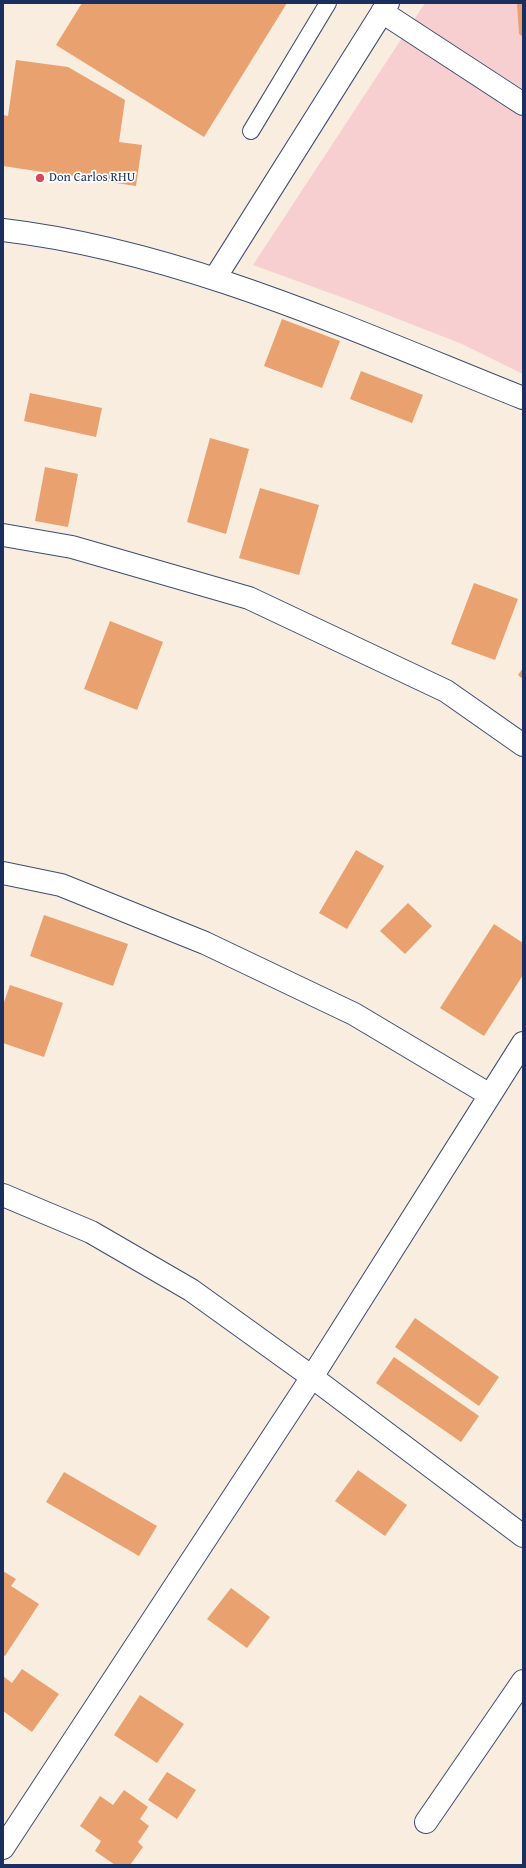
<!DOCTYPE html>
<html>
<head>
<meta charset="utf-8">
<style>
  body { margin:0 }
  #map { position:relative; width:526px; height:1868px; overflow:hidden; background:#f8edde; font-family:"Gentium Book Plus",serif }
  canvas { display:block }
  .frame { position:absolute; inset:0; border:4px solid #1b2f5e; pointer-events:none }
</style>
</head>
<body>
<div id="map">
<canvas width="526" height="1868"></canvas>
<div class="frame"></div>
</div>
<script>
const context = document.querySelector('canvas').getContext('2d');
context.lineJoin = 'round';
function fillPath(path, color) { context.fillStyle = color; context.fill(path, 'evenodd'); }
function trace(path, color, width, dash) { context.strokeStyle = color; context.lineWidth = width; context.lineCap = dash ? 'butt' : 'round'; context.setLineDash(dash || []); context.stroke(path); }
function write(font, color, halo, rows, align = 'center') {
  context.font = font + ' "Gentium Book Plus",serif'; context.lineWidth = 3.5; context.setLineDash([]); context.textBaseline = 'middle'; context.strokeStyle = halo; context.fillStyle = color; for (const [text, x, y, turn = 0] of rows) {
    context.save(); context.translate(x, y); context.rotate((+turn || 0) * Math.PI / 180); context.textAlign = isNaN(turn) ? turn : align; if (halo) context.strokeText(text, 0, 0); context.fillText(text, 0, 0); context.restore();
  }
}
const built = new Path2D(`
  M425,3h98v371l-61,-30 -110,-43 -99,-36z`);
const building = new Path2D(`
  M82,3h205l-83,134 -148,-92z
  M517,3h6v34l-4,-3z
  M16,60l52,7 57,33 -6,42 23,3 -6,41 -133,-20v-51l5,1z
  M282,319l58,22 -18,47 -58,-22z
  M361,371l62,24 -11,28 -62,-24z
  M30,393l72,15 -6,29 -72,-16z
  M210,438l39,11 -23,85 -39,-12z
  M45,467l33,7 -10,53 -33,-6z
  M260,488l59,17 -20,70 -60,-17z
  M474,583l44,16 -23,61 -44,-16z
  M110,621l53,21 -26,68 -53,-21z
  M523,668v11l-5,-4z
  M356,850l28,16 -37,63 -28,-16z
  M408,903l24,23 -27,28 -25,-23z
  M44,915l84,29 -15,42 -83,-30z
  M494,924l29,19v32l-39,61 -44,-28z
  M10,985l53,18 -19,54 -41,-14v-38z
  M415,1318l84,59 -20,29 -84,-59z
  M394,1357l85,59 -18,26 -85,-59z
  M358,1470l49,35 -22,31 -50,-35z
  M64,1472l93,54 -18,30 -93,-54z
  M3,1571l13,8 -5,7 28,18 -34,52 -2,-1z
  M231,1588l39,29 -23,31 -40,-29z
  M22,1669l37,25 -27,38 -29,-21v-35l9,7z
  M140,1695l44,29 -27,39 -43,-28z
  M167,1772l29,18 -19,29 -29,-19z
  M124,1790l24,17 -8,12 9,7 -11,16 5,5 -13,18h-15l-20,-14 6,-10 -21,-15 20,-30 13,9z`);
const lane = new Path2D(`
  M251,131l77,-128`);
const street = new Path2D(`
  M382,12l141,92
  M3,230c179,21 354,102 520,168
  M215,278l173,-275
  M3,535l69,12 177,51 197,93 77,54
  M3,873l58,12 144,58 149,71 136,81
  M3,1195l88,37 100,58 121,87 211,159
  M426,1822l97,-141
  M3,1848l309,-471 211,-334`);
const markers = [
  [40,178,5,"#d1495b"]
];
const poiNames = [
  ["Don Carlos RHU",49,178]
];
fillPath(built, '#f7cfd0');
fillPath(building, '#e8a16f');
trace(lane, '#3c4c71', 18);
trace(street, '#3c4c71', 24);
trace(lane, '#fff', 16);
trace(street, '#fff', 22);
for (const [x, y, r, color] of markers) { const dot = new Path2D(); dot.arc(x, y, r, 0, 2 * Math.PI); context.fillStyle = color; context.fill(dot); trace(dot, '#fff', 1.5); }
write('13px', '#1b2f5e', '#fff', poiNames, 'left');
</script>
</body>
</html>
